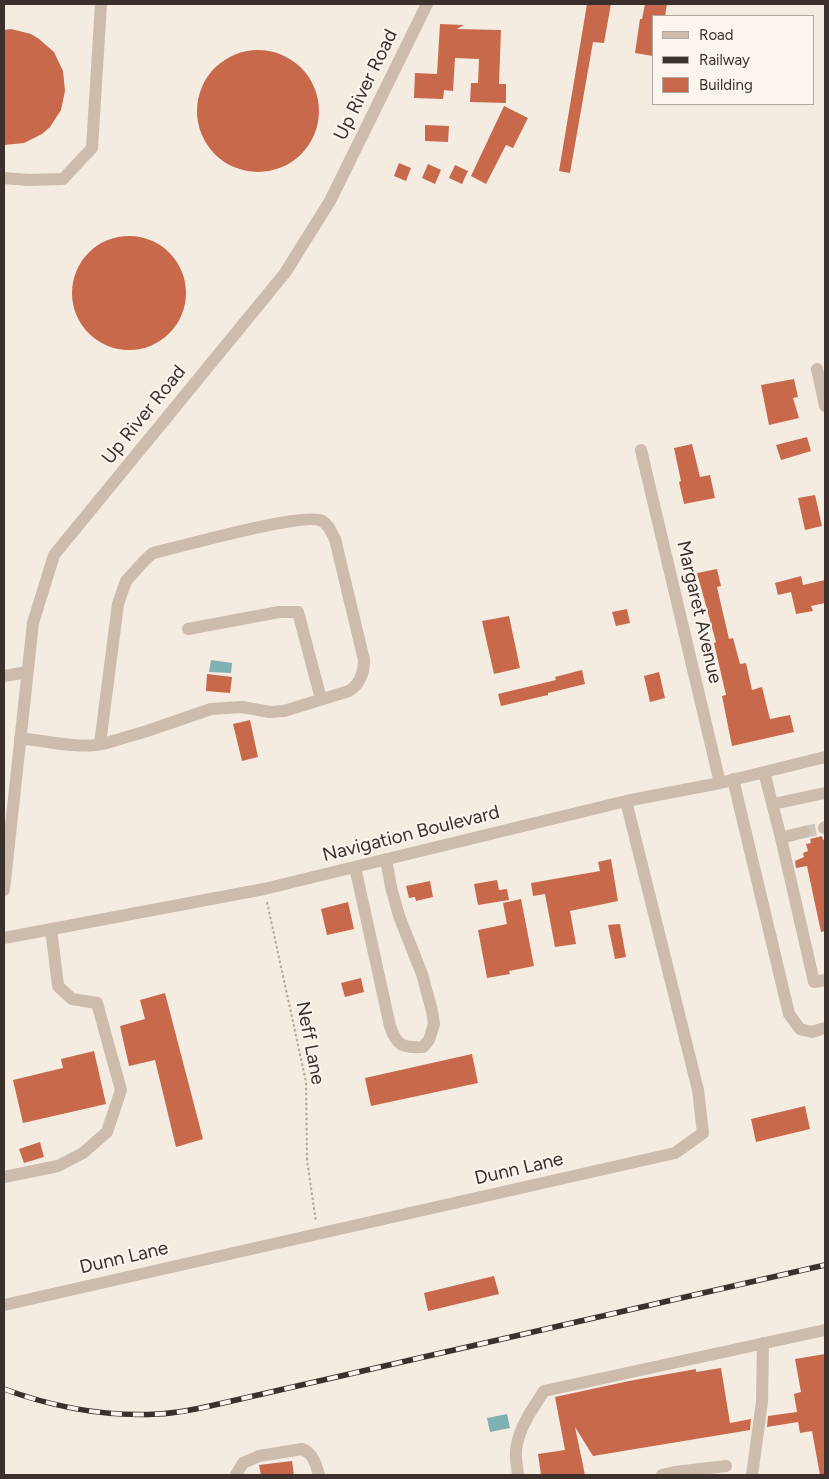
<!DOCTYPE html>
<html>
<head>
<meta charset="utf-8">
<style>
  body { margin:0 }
  #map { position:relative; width:829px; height:1479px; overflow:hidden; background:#f4ebe1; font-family:Figtree,sans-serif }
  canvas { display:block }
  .frame { position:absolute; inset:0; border:5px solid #3b302b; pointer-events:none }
  .legend { position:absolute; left:652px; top:15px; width:162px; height:90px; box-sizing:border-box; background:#fbf5ee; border:1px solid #aea6a0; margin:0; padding:6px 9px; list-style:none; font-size:15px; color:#3b302b }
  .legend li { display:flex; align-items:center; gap:10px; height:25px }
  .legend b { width:25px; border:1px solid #aea6a0 }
</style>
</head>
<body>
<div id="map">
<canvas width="829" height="1479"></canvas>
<div class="frame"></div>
<ul class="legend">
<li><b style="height:6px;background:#cdbbac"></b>Road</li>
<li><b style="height:6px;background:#3b302b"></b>Railway</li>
<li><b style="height:14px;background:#c8694b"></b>Building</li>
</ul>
</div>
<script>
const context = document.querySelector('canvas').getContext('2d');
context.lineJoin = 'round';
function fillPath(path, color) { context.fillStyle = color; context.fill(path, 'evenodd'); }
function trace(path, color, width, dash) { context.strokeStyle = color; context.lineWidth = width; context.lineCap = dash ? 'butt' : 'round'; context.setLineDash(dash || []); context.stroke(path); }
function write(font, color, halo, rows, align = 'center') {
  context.font = font + ' Figtree,sans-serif'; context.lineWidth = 4; context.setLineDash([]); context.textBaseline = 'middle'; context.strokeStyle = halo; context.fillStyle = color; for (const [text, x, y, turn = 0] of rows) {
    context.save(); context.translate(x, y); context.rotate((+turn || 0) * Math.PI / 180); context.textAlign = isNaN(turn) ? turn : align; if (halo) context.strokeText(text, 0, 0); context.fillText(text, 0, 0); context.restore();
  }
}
const water = new Path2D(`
  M211,660l21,3 -1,10 -22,-1z
  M507,1414l3,14 -20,4 -3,-14z`);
const building = new Path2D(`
  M587,4h24l-7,39 -11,-1 -23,131 -11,-2z
  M645,4h22l-2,12h-12v40l-18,-3 5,-34h2z
  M440,24l24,1 -7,4 44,1 -2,54h7v19l-36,-1 1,-19h7l1,-24 -24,-1 -2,33 -9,-1 -1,9 -29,-1 1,-25 22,1z
  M11,29l20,5 8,5 15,13 9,19 2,20 -4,19 -11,17 -8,7 -18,9 -20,2v-115z
  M197 111a61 61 0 1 1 122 0a61 61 0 1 1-122 0Z
  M504,106l24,12 -15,30 -7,-3 -20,39 -15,-8z
  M425,125l24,1 -1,16 -23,-1z
  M399,163l12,5 -5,13 -12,-5z
  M428,164l13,6 -6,14 -13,-6z
  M455,165l13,6 -6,13 -13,-6z
  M72 293a57 57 0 1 1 114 0a57 57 0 1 1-114 0Z
  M794,379l4,18 -5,1 6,20 -30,7 -8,-40z
  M807,437l4,14 -30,9 -5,-15z
  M692,444l8,33 10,-2 5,23 -31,6 -5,-22 2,-1 -7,-33z
  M815,495l7,31 -17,4 -7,-32z
  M717,569l4,17 -4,1 12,52 4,-1 7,26 6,-1 6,27 10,-3 8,32 20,-4 4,17 -62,14 -10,-50 4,-1 -12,-52 2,-1 -19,-69z
  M801,576l2,9 22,-5v23l-14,3 2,5 -17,3 -5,-22 -13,3 -3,-12z
  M627,609l3,14 -14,3 -4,-14z
  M509,616l11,52 -26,6 -12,-53z
  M582,670l3,14 -37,9v2l-47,11 -3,-12 58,-14 -1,-3z
  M659,672l6,26 -15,4 -6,-26z
  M207,674l25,3 -2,16 -24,-2z
  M250,720l8,37 -16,4 -9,-37z
  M822,836l1,4 2,-1v92l-4,1 -14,-66 -11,2 -1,-7 9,-4 -1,-4 5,-2 -2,-7 5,-1 -1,-4z
  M611,859l7,42 -48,10 6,33 -21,3 -10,-53 -12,2 -2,-13 69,-12 -2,-9z
  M497,880l2,10 8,-1 2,11 -31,5 -4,-21z
  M430,881l3,16 -17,4 -1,-4 -6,1 -3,-12z
  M521,899l13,67 -25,5 1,3 -23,4 -9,-48 29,-6 -4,-21z
  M348,902l6,27 -27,6 -6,-26z
  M620,924l6,33 -11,2 -7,-34z
  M361,978l3,14 -19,5 -4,-14z
  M165,993l38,146 -27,8 -21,-87 -26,6 -9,-40 25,-7 -5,-19z
  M94,1051l12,53 -83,19 -10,-43 50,-12 -2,-9z
  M472,1054l6,29 -107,23 -6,-28z
  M805,1106l5,23 -54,13 -5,-23z
  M40,1142l4,15 -20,6 -5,-14z
  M494,1276l5,18 -71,17 -4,-18z
  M825,1354v121h-5l-8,-44 -12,2 -2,-11 -31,5 1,-11 29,-4 -3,-18 7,-2 -6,-33z
  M721,1368l9,55 21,-4 -1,11 -157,26 -18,-29 10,48h-44l-3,-21 27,-4 -10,-53 74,-16 67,-12v3z
  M292,1461l2,14h-33l-2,-10z`);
const minorTunnel = new Path2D(`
  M804,832l20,-4`);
const path = new Path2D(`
  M267,902l39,180 1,78 9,62`);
const minor = new Path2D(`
  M4,178l24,2 35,-1 29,-31 9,-144
  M817,369l8,37
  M641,450l79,333
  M188,629l91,-17h19l23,87
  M4,676l23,-4
  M20,738c24,3 61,11 83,6l44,-13 64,-22 31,-2 28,5 14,-1 65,-20c11,-7 15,-17 15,-31l-29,-121c-4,-7 -6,-14 -13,-18 -16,-10 -143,26 -169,32l-8,7 -19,21 -8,23 -18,140
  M764,772l17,66 33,144 11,-2
  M733,779l56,235 11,15 12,3 13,-4
  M773,804l52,-11
  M824,828l1,-1
  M781,838l23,-6
  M355,867l35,159c7,20 12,22 33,21l6,-7 5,-16 -2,-13 -10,-37 -23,-58 -8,-29 -5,-28
  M4,890l29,-267 21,-68 231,-282 45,-72 97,-197
  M4,938l260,-49 362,-88 94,-18 105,-26
  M4,1177l54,-11 25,-13 24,-21 14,-42 -24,-87 -25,-4 -14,-13 -7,-57
  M4,1305l671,-152 28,-20 -5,-43 -72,-289
  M236,1475l7,-12 16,-7 43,-7c11,4 14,15 17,26
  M518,1475c-1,-10 -4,-21 -1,-31 4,-20 17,-37 27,-53l281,-61
  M662,1475l13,-3 51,-6
  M752,1475l10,-73 1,-59`);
const rail = new Path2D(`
  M4,1389c49,18 101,28 154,25 22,-1 44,-6 65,-11l602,-138`);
const streetNames = [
  ["Up River Road",366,85,-64],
  ["Up River Road",144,415,-51],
  ["Margaret Avenue",699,612,77],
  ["Navigation Boulevard",411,834,-14],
  ["Neff Lane",310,1043,79],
  ["Dunn Lane",519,1169,-13],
  ["Dunn Lane",124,1258,-13]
];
fillPath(water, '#7fb0b2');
fillPath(building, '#c8694b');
trace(minorTunnel, '#cfc6bd', 12, [12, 6]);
trace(path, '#b9a596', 2, [2.5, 2.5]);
trace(minor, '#cdbbac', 12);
trace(rail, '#3b302b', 5.5);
trace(rail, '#fbf5ee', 4, [11]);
write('19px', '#3b302b', '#fbf5ee', streetNames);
</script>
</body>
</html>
